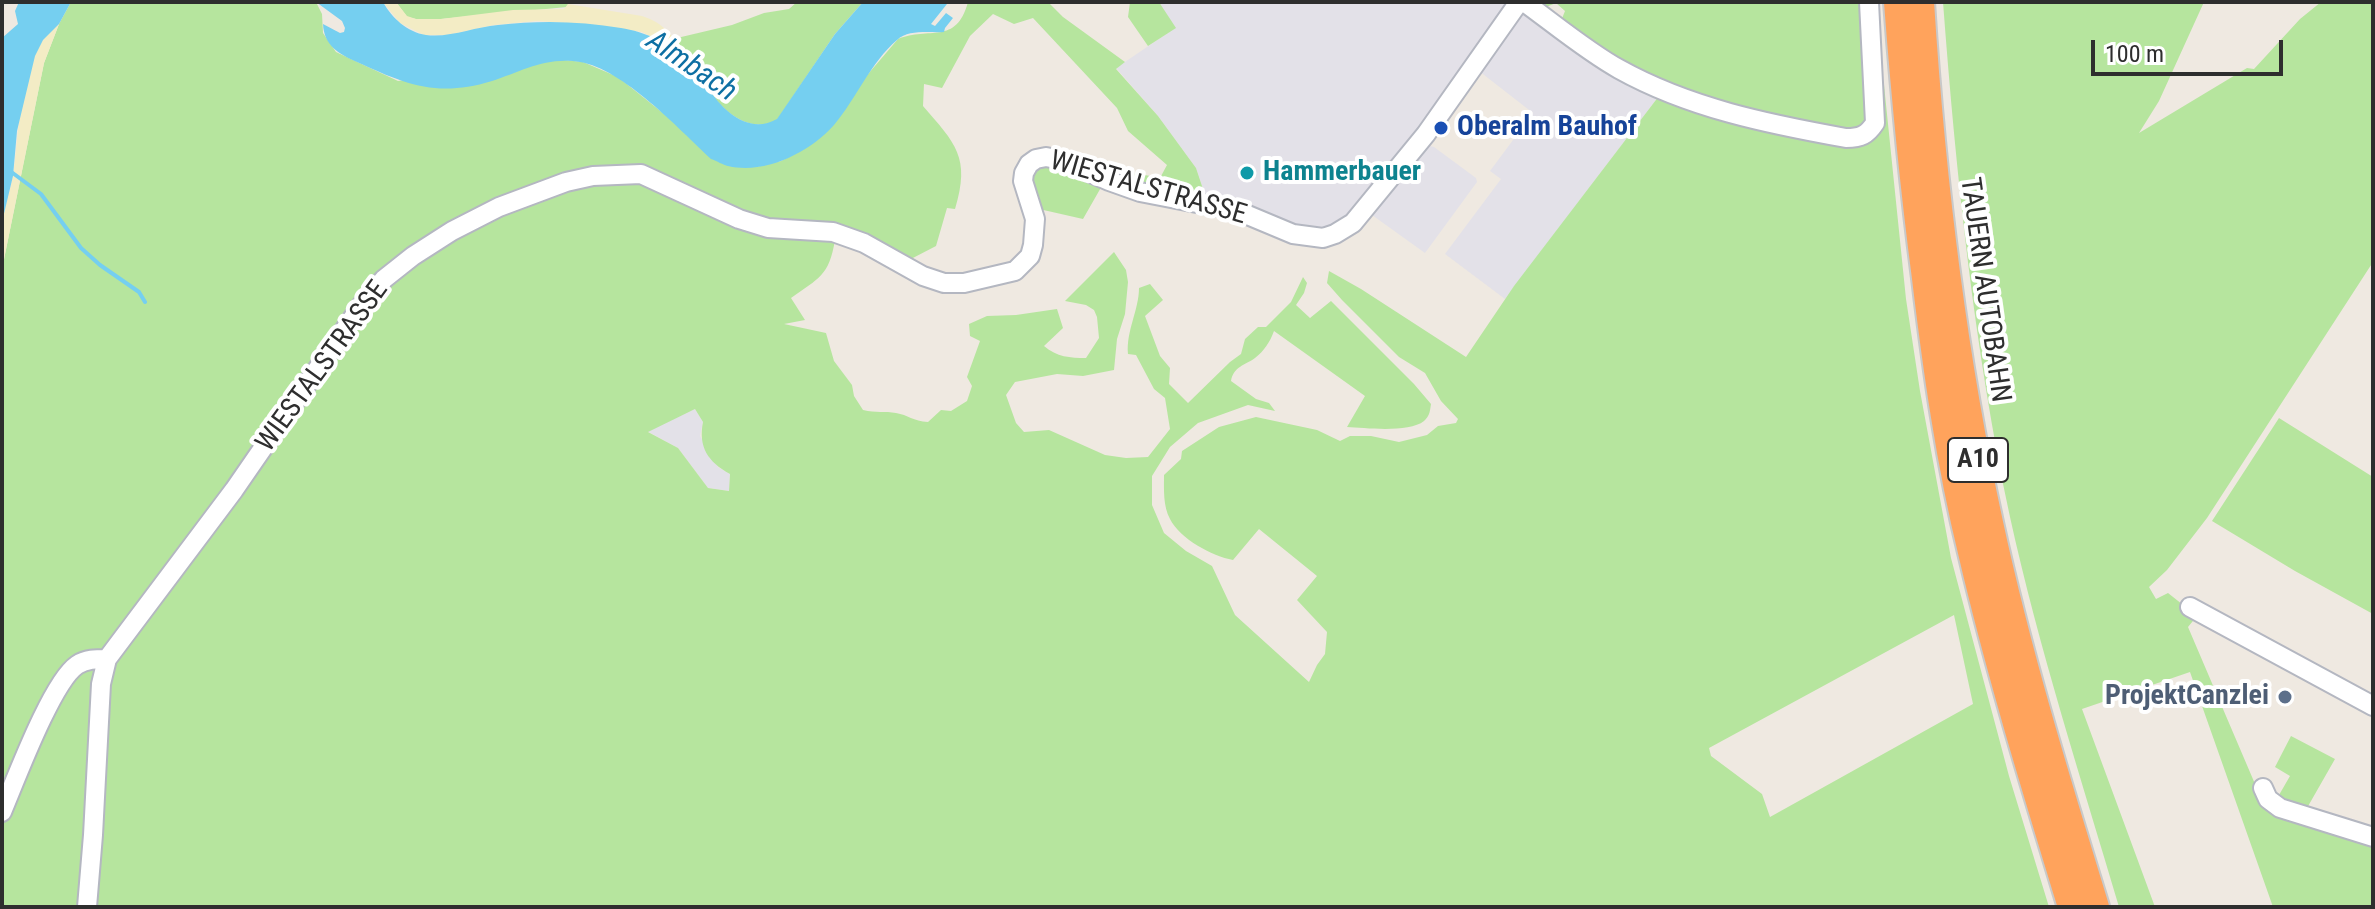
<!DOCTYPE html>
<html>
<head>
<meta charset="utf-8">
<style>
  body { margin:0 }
  #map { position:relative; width:2375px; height:909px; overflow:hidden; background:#efe9e1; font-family:"Roboto Condensed",sans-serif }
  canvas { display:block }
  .frame { position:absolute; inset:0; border:4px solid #2e2e2e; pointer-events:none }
  .scale { position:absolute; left:2091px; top:40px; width:192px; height:36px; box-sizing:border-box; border:4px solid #2e2e2e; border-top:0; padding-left:10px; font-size:24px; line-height:28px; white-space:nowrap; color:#2e2e2e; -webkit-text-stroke:6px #fff; paint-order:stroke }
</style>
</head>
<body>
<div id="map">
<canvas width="2375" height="909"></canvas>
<div class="frame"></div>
<div class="scale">100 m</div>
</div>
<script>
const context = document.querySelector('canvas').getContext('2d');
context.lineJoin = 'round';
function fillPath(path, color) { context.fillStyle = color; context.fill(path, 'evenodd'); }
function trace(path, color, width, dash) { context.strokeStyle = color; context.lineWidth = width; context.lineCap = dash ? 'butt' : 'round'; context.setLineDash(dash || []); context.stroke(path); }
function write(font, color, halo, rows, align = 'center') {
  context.font = font + ' "Roboto Condensed",sans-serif'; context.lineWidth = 8; context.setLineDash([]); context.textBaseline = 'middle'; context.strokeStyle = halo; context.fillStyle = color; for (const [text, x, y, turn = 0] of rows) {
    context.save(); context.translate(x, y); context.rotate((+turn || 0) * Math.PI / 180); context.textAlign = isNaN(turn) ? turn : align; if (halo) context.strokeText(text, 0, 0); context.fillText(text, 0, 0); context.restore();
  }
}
const industrial = new Path2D(`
  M1159,2h352l-150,205 -26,19 -15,3 -20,-2 -94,-29 -10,-30 -38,-52 -42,-48 59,-40z
  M1526,7l136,85 -157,207 -60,-45 56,-75 -11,-8 43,-58 -54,-42z
  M1426,145l8,2 42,31 1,4 -52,71 -53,-38 47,-66z
  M695,409l8,13 -3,14 18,31 12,7 -1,17 -21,-3 -30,-40 -31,-17z`);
const green = new Path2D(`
  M71,2h245l6,12 1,19 13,19 62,29 157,-22 28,3 35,15 111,89 27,1 25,-6 23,-12 94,-110c31,-13 58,7 70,-37h80l15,15 62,45 -9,7 42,47 38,52 10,30 -76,-15 5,-10 25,5 7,-13 -39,-34 -11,-23 -84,-90 -19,6 -21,-10 -23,22 -28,52 -18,-4 -1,22c32,37 48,51 32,103l-8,-1 -11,38 -27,14 -46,-24 -135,-17 59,20 22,-3 26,4c-6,36 -16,38 -44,58l14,22 -21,4 42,9 8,28 18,24 2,11 9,14c13,3 22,1 33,3 12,2 17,8 32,9l13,-12 10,1 16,-10 5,-15 -5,-9 13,-36 -10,-5 -1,-12 18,-8 29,-1 41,-6 6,19 -19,18c13,11 26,12 42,12l13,-20 -2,-21 -3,-7 -8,-5 -21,-4 49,-49 12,18 2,12 -3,32 -8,25 -3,31 -31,6 -26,-2 -42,8 -9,13 10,28 8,9 25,-2 56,25 21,3 22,-1 22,-28 -5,-31 -11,-9 -18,-34 -8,-1c-2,-23 11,-44 11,-66l11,-4 13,16 -18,16 15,40 10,12 -1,16 19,19 42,-41 11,-8 4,-15 13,-12h8l25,-25 12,-25 4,6 -3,10 -8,12 14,13 21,-17 83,83 17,20c-1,6 -1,12 -7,17 -15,12 -58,7 -77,6l18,-31 -91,-65c-4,11 -10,20 -19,27 -11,8 -21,8 -24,23l25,18 13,4 6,8 -27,-6 -50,18 -28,24 -18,29v29l12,28 22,18 26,15 23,49 74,67 8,-17 8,-11 2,-22 -30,-32 20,-24 -58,-47 -26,31c-21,-4 -53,-21 -63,-41 -7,-13 -6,-29 -6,-44l17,-16 1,-8 37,-24 37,-10 61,13 23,11 10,-5h21l28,6 28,-7 11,-9 18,-3 2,-4 -17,-18 -16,-28 -26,-16 -57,-57 -15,-17 2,-12 32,18 105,68 48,-71 148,-194 202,49 16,-57 4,1 22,214 14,92 31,167 58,218 40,131h-2047v-638l42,-206 15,-39zM695,409l8,13c-5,25 5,40 27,52l-1,17 -21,-3 -30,-40 -30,-16zM1954,615l19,89 -203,113 -8,-23 -51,-38 -2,-8z
  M396,2h166l6,2 -1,3 -126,12h-25l-9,-2z
  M797,2h66l-28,32 -58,86c-28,15 -57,-10 -71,-35 -3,-5 -3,-12 -7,-17 -8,-11 -18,-15 -22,-30l55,-13 32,-12 25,-4z
  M1130,2h29l17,26 -28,18 -20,-29z
  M1541,2h322l6,120 -8,10 -110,-17 -131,-49 -59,-45 4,-10 -9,-8 -10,4z
  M1943,2h261l-45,99 -20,32 108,-65 7,1 46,-50 21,-17h52v260l-166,256 -40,52 -18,17 7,12 12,-6 29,23 -9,11 76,178 109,36v66h-100l-83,-235 -108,37 73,198h-36c-38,-129 -80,-258 -109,-390 -36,-169 -54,-343 -67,-515z
  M1042,166h10l51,18 -20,35 -44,-10c-5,-16 -14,-32 3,-43z
  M2279,418l94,59v137l-78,-43 -83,-50z
  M2291,736l44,23 -28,49 -22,-8 -6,-5 11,-19 -15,-9z`);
const sand = new Path2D(`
  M383,2h13l11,14 9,3h25l72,-9 51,-1 4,-5 74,12c23,7 31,21 43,39l-43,-23 -46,-7 -59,-4 -43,4 -46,10h-24l-24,-12z
  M59,24l-15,39 -42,206c0,-16 -2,-34 1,-50 2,-14 7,-28 10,-43 7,-44 5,-124 46,-152z`);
const water = new Path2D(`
  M19,2h52l-12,22 -16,16 -8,16 -18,75 -4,45 -11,46v-184l16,-14 -3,-13z
  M316,2h67c9,16 24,30 43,33 24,3 48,-8 72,-10 41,-5 83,-4 123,3 22,3 56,18 71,33 9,8 10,17 16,26 14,24 41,48 69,32l58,-85 28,-32h81l3,2 -16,20 4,2 11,-13 7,5 -8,10 -1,4c-15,1 -35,-3 -47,8 -26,22 -41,59 -63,85 -24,27 -69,50 -106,41 -5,-1 -11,-5 -17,-7 -32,-30 -88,-90 -131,-97 -33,-6 -58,9 -88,19 -55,17 -87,3 -135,-19 -18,-8 -33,-16 -34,-38l17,9 4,-1 1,-4 -3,-7z`);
const stream = new Path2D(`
  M2,165l39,29 40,54 19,17 39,27 6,10`);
const minor = new Path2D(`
  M1524,2c29,21 64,50 95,67 70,39 149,55 227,69 15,0 21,-3 29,-15l-6,-121
  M2190,607l183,99
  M2263,788l5,11 12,9 93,29
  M2,812c14,-33 50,-130 75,-147 9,-6 19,-6 30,-6
  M87,907l6,-72 8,-151 6,-25 127,-169 127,-184 23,-27 29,-23 39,-25 47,-24 67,-25 27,-6 48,-2 98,45 29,9 65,4 31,11 59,33 21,7h20l51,-12 15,-15 3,-11 2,-26 -12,-38 1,-8 5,-9 7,-5 10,-2 15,3 48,21 31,11 98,19 55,23 30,4 12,-4 18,-11 73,-89 93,-132`);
const highway = new Path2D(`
  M1897,2c7,92 16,185 28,276 11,92 24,184 46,274 28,120 64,237 100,355
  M1921,2c11,174 32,350 69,521 28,130 67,257 106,384`);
const markers = [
  [1441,128,8,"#1a4fb4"],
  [1247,173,8,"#0f9aa8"],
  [2285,697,8,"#5c6f8a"]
];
const shields = [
  [1978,460,60]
];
const shieldNames = [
  ["A10",1978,460]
];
const transitNames = [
  ["Oberalm Bauhof",1457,128]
];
const cultureNames = [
  ["Hammerbauer",1263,173]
];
const streetNames = [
  ["WIESTALSTRASSE",1148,189,16],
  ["TAUERN AUTOBAHN",1984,290,82],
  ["WIESTALSTRASSE",323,367,-54]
];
const serviceNames = [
  ["ProjektCanzlei",2269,697]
];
const waterNames = [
  ["Almbach",691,67,34]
];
fillPath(industrial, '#e3e1e8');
fillPath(green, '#b6e59e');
fillPath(sand, '#f3ecc5');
fillPath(water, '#75cff0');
trace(stream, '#75cff0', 4);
trace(minor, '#b4b7c1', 22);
trace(highway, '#c9c9c9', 30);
trace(minor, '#fff', 18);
trace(highway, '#ffa35c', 26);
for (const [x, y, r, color] of markers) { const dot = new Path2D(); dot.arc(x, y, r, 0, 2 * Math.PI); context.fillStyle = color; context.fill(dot); trace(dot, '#fff', 3); }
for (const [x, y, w] of shields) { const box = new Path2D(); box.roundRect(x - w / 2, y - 22, w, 44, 6); context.fillStyle = '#fff'; context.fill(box); trace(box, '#2e2e2e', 2); }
write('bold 26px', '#2e2e2e', null, shieldNames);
write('bold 28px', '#164399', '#fff', transitNames, 'left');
write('bold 28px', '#0d838f', '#fff', cultureNames, 'left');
write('28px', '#2e2e2e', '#fff', streetNames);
write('bold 28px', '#4e5e75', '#fff', serviceNames, 'right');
write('italic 30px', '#0d6fa3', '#fff', waterNames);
</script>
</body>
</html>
